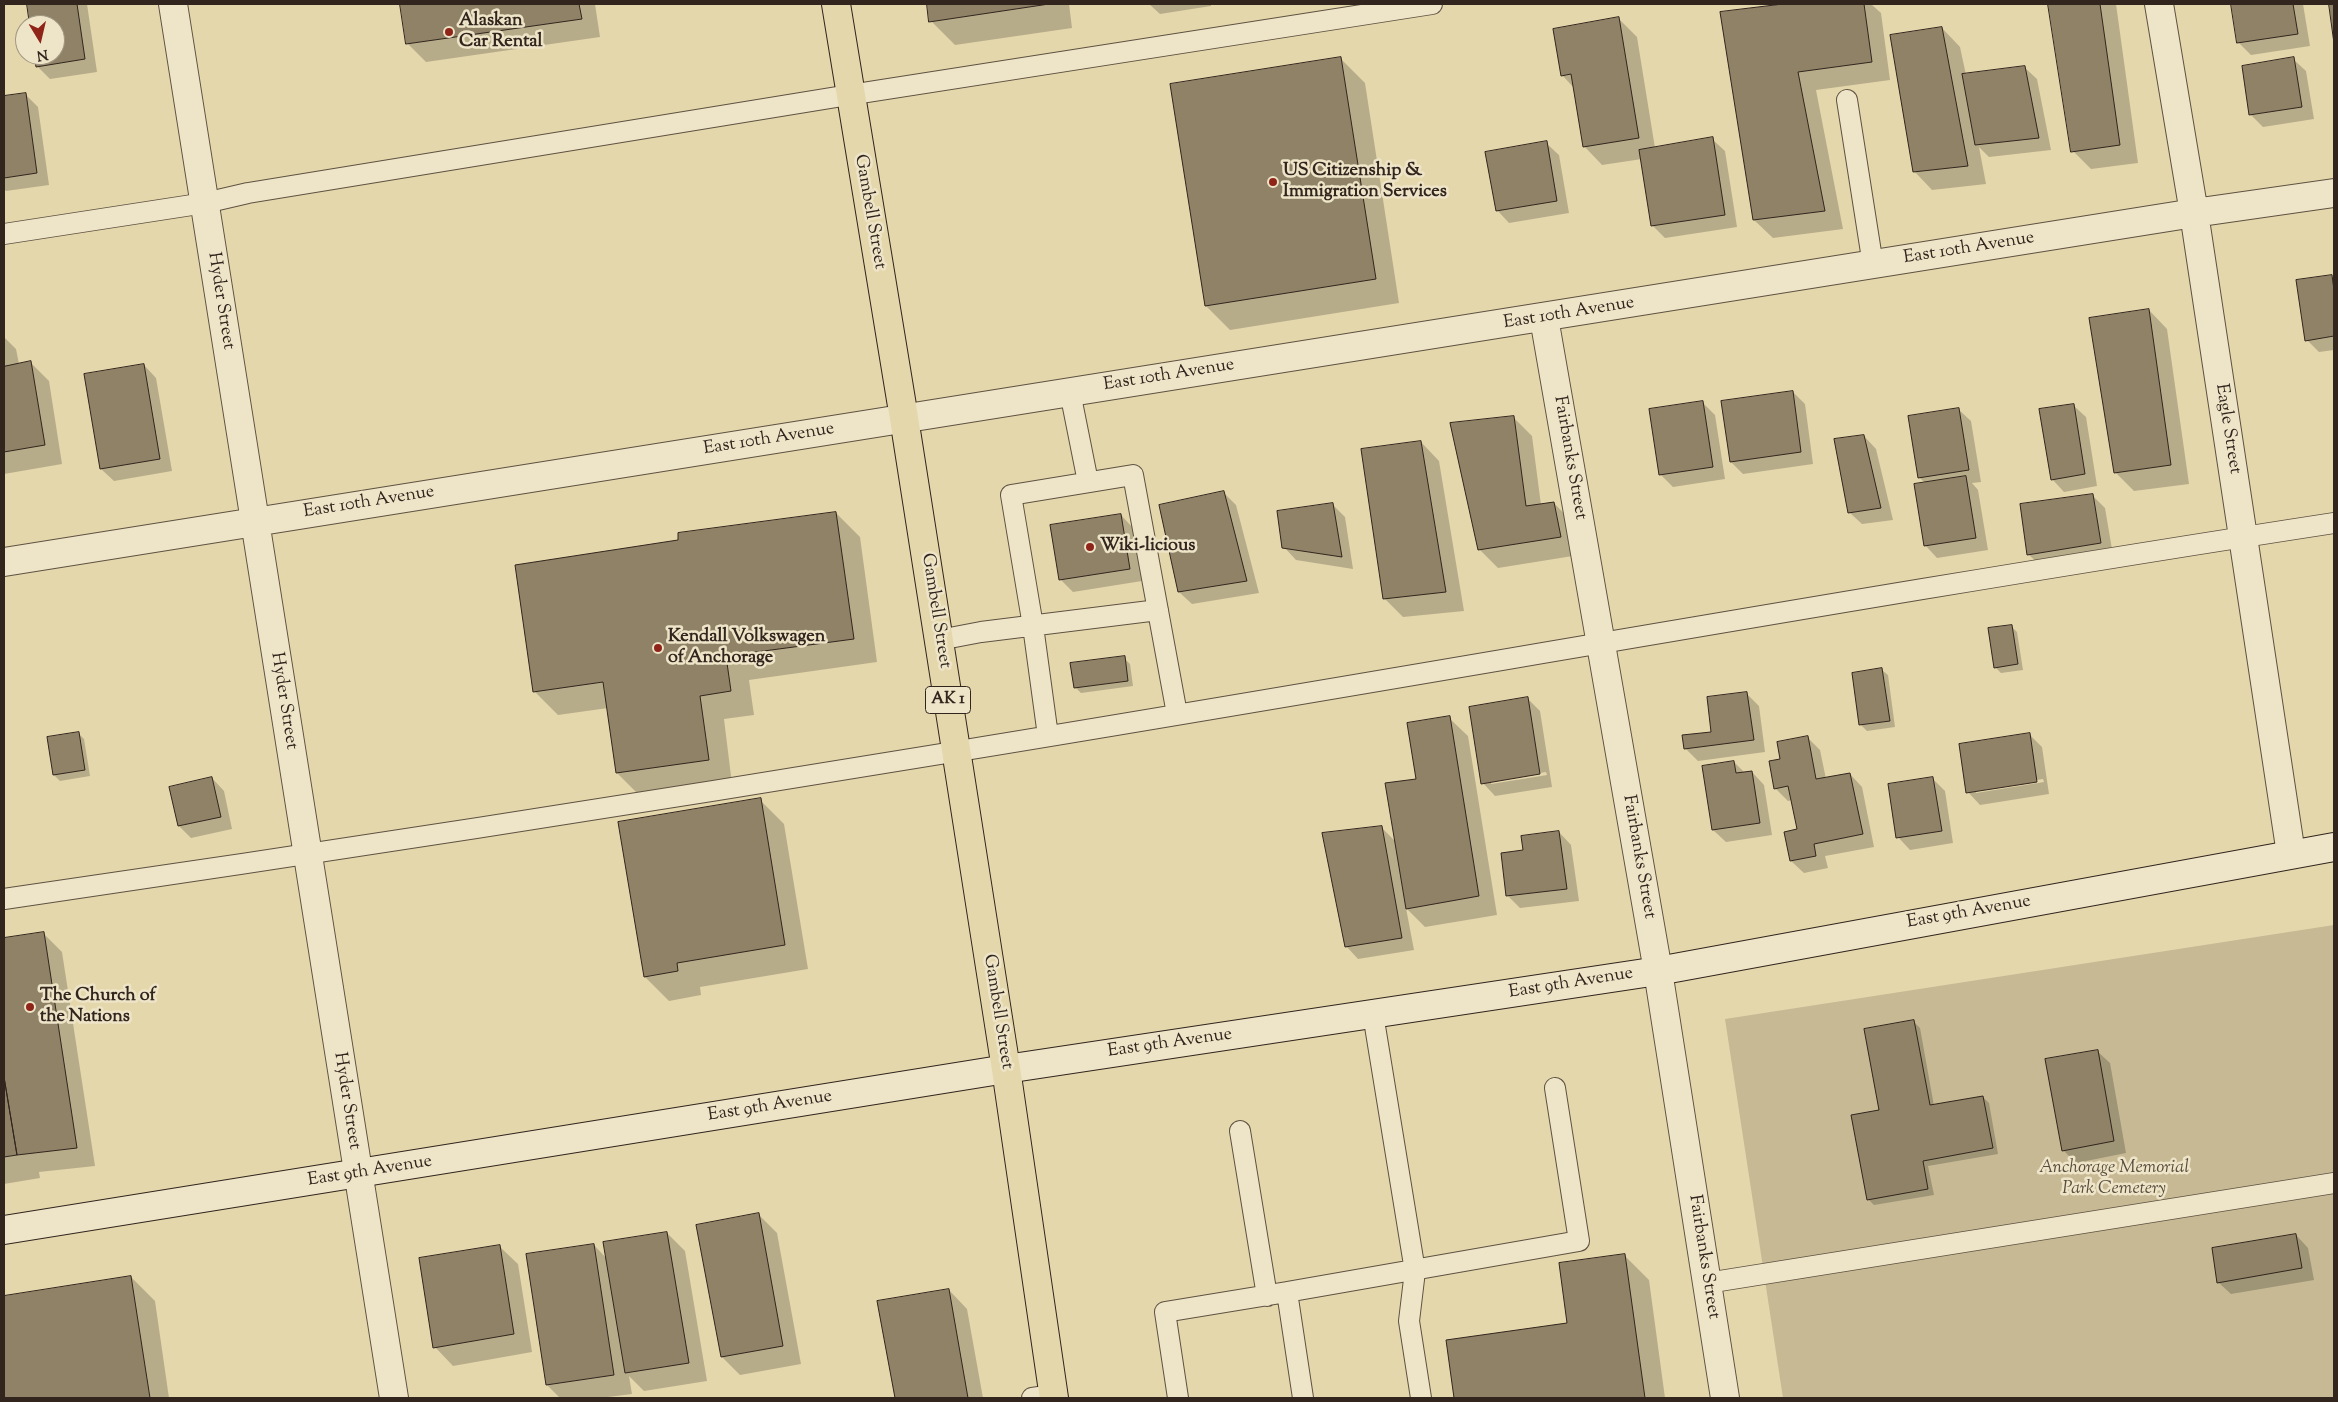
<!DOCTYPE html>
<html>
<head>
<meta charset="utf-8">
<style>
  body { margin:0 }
  #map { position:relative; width:2338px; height:1402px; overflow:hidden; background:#e5d7ac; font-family:"Sorts Mill Goudy",serif }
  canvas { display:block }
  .frame { position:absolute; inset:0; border:5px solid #31251d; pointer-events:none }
  .north { position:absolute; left:15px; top:15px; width:50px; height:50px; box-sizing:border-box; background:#eee5c9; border:1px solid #a29884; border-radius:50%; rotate:171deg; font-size:14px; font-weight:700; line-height:20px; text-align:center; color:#31251d }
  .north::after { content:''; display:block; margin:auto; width:18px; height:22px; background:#8f2418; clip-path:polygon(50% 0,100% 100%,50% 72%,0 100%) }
</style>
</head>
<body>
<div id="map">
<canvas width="2338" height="1402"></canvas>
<div class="frame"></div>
<div class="north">N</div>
</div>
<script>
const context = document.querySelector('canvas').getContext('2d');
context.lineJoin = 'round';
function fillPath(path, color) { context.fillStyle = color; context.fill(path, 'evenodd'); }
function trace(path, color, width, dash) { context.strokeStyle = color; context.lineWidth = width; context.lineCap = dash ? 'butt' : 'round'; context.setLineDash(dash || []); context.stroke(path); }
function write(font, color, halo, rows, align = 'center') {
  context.font = font + ' "Sorts Mill Goudy",serif'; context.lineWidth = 5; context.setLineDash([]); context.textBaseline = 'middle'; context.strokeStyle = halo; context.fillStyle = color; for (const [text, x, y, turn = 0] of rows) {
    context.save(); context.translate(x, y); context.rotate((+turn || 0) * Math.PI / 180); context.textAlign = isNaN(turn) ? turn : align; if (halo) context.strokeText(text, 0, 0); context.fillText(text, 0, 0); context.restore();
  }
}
const green = new Path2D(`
  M2334,925v473h-551l-58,-379z`);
const shadow = new Path2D(`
  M28,4h59l10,68 -47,7 -13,-13 -1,-11h19v-30h-24z
  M401,4h194l5,33 -174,25 -18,-18z
  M928,4h141l3,24 -117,17 -24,-24z
  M1149,4h62v2l-51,8z
  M1792,4h79l10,9 9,67 -74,10 27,139 -70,9 -19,-18 -32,-207z
  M2049,4h67l22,159 -47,6 -18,-18z
  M2233,4h70l7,42 -59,9 -12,-12z
  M1619,19l18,18 18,111 57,-9 13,12 12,76 -72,11 -12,-12 -11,-67 -40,6 -18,-19 -10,-58 -12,-13z
  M1942,28l18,19 6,28 58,-8 13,12 14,71 -62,7 -10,-10 7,37 -54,6 -18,-19z
  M1341,59l24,24 34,220 -169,27 -24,-24z
  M2293,59l13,12 8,48 -51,8 -12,-12z
  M25,94l13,13 11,78 -43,6 -2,-2v-91z
  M1546,143l13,12 10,58 -60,10 -12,-13z
  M2331,276l3,3v71l-15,2 -12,-12z
  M2149,310l18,19 22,155 -55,7 -19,-19z
  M4,337l12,12 3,15 11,-2 19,19 13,83 -58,10z
  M144,365l12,13 16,93 -58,10 -13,-12z
  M1793,392l12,12 8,60 -70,10 -12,-12z
  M1702,402l13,13 10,64 -52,8 -12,-12z
  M2073,405l13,12 11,69 -33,6 -12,-13z
  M1958,409l13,12 10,61 -9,1 6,7 10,60 -51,8 -12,-13 1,-61 -7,-7z
  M1513,417l19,19 9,69 13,-2 18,19 7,33 -81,13 -19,-19z
  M1864,436l12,13 17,71 -31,4 -13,-12z
  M1421,442l18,19 25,150 -61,6 -19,-19z
  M1223,492l13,13 23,88 -67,11 -13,-12z
  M2092,495l13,13 8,47 -72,11 -13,-12z
  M1333,505l12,12 8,52 -57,-9 -12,-13z
  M836,513l24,24 17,125 -128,18 5,35 -30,4 8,65 -91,13 -24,-24 -9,-65 -50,7 -24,-24 146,-150z
  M1121,515l12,13 9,53 -69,11 -13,-13z
  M2011,626l6,6 6,38 -22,3 -6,-6z
  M1124,658l6,6 3,22 -52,7 -6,-6z
  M1882,670l6,5 7,52 -28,4 -6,-6z
  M1747,694l12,12 6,46 -67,9 -13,-13 28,-15z
  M1528,699l12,12 12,76 -57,9 -12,-13zM1546,772l1,3 -56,9v-3z
  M1449,718l19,18 29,179 -72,12 -19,-19 8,42 -56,9 -12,-13 35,-119 15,15 21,-62z
  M78,733l6,6 6,37 -30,5 -6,-6z
  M2029,734l13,13 7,47 -69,11 -12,-13zM2043,779l1,3 -68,11v-3z
  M1807,737l13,13 6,29 24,-5 12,13 12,60 -49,9 3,12 -24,5 -13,-12 -5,-28 12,-3 -6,-30 -4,1 -13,-13 7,-28z
  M1734,762l11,11 7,-1 12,13 8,50 -46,7 -13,-12 -10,-63z
  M212,778l12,13 8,38 -41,9 -12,-12 -9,-38z
  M1933,779l12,12 8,52 -43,7 -12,-13z
  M760,800l24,24 24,145 -108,18 1,8 -32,6 -24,-24z
  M1559,832l12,13 8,56 -59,7 -12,-12z
  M44,934l18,18 33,214 -56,6 1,6 -36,6v-245z
  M1914,1022l6,6 14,78 49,-9 6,6 9,51 -70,12 6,29 -60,10 -6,-6 13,-88z
  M2097,1051l13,12 16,90 -50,10 -13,-13z
  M758,1214l19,19 24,131 -61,11 -18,-18z
  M667,1233l18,18 22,130 -63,10 -15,-15 3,18 -32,4h-40l-13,-13 -20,-130 67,-10 13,14z
  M2296,1235l12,13 6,32 -83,14 -13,-12z
  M499,1246l19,18 14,88 -79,14 -18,-19z
  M1625,1256l24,24 16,118h-210l-7,-57 120,-17z
  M131,1277l24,24 14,97h-165v-101z
  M949,1290l18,19 16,89h-87l-17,-96z`);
const building = new Path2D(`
  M27,4h50l8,55 -49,8 -2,-12h21v-30h-25z
  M400,4h179l3,15 -176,25z
  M927,4h122l-120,18z
  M1783,4h81l8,58 -74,10 27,139 -72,9 -33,-208z
  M2048,4h52l20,141 -49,7z
  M2231,4h62l5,30 -61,9z
  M2329,4h5v39z
  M1619,17l20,121 -56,9 -12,-73 -10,2 -8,-47z
  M1942,27l26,139 -55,6 -23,-137z
  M1341,57l35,222 -171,27 -35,-222z
  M2294,57l8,50 -53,8 -7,-49z
  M2025,66l14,72 -64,7 -13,-71z
  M26,93l11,80 -33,5v-82z
  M1713,137l12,78 -74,11 -12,-76z
  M1547,141l10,60 -61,10 -11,-59z
  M2332,275l2,15v46l-29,5 -9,-61z
  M2149,309l22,156 -57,8 -25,-155z
  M31,361l14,84 -41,7v-89v3z
  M144,364l16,95 -60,10 -16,-95z
  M1793,391l8,61 -71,10 -9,-61z
  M1703,401l10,66 -54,8 -10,-66z
  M2074,404l11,70 -34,6 -12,-71z
  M1959,408l10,62 -51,8 -10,-62z
  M1514,416l12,90 28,-4 7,35 -83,13 -28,-127z
  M1864,435l17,73 -33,5 -14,-74z
  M1421,441l25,151 -63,7 -22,-150z
  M1966,476l10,62 -52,8 -10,-62z
  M1224,491l23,90 -69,11 -19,-87z
  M2093,494l8,49 -74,12 -7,-51z
  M1333,503l9,54 -60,-9 -5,-37z
  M836,512l18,127 -128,17 5,35 -31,5 9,64 -93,13 -13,-91 -70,10 -18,-127 163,-25v-7z
  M1121,514l9,55 -71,11 -9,-55z
  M2012,625l6,39 -24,4 -6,-40z
  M1125,656l3,25 -54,7 -4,-25z
  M1882,668l8,53 -31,4 -7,-52z
  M1747,692l7,48 -70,9 -2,-14 29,-3 -4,-35z
  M1528,697l12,77 -59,10 -12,-77z
  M1450,716l29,180 -73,13 -21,-126 31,-4 -9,-56z
  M79,732l6,38 -32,5 -6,-38z
  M2030,733l7,49 -71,11 -7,-49z
  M1808,736l8,43 34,-6 13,61 -49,10 2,12 -26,5 -6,-29 13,-3 -9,-43 -14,3 -5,-28 11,-2 -3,-17z
  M1734,761l2,12 16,-2 8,52 -48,7 -10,-64z
  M212,777l9,40 -43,9 -9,-39z
  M1933,777l9,54 -46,7 -8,-54z
  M761,798l24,147 -108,18 1,8 -34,6 -26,-155z
  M1382,826l20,112 -57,9 -23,-114z
  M1559,831l8,58 -61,7 -5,-43 22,-3 -2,-14z
  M44,932l33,216 -60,7 -13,-78v-139z
  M1914,1020l16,85 53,-9 10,52 -70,13 5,28 -61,11 -16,-85 28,-5 -15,-81z
  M2098,1050l16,91 -52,10 -17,-92z
  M4,1077l13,78 -13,2z
  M759,1213l24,133 -62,11 -25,-132z
  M667,1232l22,131 -64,10 -22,-131z
  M2296,1234l6,34 -85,15 -5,-35z
  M594,1244l20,131 -68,10 -20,-131z
  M500,1245l14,89 -81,14 -14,-90z
  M1625,1254l20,144h-191l-8,-58 121,-17 -8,-60z
  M131,1276l19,122h-146v-102z
  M949,1289l19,109h-73l-18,-97z`);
const lane = new Path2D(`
  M1847,100l26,165
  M4,234l201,-31 43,-10 601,-98 583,-91
  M1070,392l18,90
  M939,640l42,-8 177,-22
  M1048,736l-15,-110 -22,-131 122,-20 44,239
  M4,899c317,-46 633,-95 949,-147 461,-75 920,-158 1381,-229
  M1373,1014l42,257 -6,50 12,77
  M1240,1131l27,165
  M1707,1283l627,-100
  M1032,1398l21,-3
  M1178,1398l-13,-86 122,-20
  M1303,1398l-16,-106 292,-51 -24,-153`);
const street = new Path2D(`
  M173,4l221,1394
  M2159,4l35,209 97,641
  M1544,318l114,653 67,427
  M4,562l2190,-349 140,-20`);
const secondary = new Path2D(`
  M4,1230l1002,-161 652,-98 676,-124`);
const highway = new Path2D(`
  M836,4l68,414 102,651 48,329`);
const markers = [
  [449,32,5,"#8f2418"],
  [1273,182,5,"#8f2418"],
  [1090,547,5,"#8f2418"],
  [658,648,5,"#8f2418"],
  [30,1007,5,"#8f2418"]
];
const shields = [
  [948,700,45]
];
const shieldNames = [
  ["AK 1",948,700]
];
const poiNames = [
  ["Alaskan",459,22],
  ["Car Rental",459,43],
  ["US Citizenship &",1283,172],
  ["Immigration Services",1283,193],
  ["Wiki-licious",1100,547],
  ["Kendall Volkswagen",668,638],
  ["of Anchorage",668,659],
  ["The Church of",40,997],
  ["the Nations",40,1018]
];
const streetNames = [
  ["Gambell Street",869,212,80],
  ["East 10th Avenue",1969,249,-9],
  ["Hyder Street",220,301,81],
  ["East 10th Avenue",1569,314,-9],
  ["East 10th Avenue",1169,376,-9],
  ["Eagle Street",2227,429,81],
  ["East 10th Avenue",769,440,-9],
  ["Fairbanks Street",1569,458,80],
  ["East 10th Avenue",369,503,-9],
  ["Gambell Street",935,611,81],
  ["Hyder Street",283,701,81],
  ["Fairbanks Street",1638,857,80],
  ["East 9th Avenue",1969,913,-10],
  ["East 9th Avenue",1571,984,-9],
  ["Gambell Street",997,1012,81],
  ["East 9th Avenue",1170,1044,-8],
  ["Hyder Street",346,1101,81],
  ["East 9th Avenue",770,1107,-9],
  ["East 9th Avenue",370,1172,-9],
  ["Fairbanks Street",1703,1257,81]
];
const parkNames = [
  ["Anchorage Memorial",2114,1169],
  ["Park Cemetery",2114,1190]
];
fillPath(green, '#c6b994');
fillPath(shadow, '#0003');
fillPath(building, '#8f8267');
trace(building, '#31251d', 1);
trace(lane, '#5e5241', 22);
trace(street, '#5e5241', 30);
trace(secondary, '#31251d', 30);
trace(highway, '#31251d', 30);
trace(lane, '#eee5c9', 20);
trace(street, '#eee5c9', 28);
trace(secondary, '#eee5c9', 28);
trace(highway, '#e5d7ac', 28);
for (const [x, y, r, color] of markers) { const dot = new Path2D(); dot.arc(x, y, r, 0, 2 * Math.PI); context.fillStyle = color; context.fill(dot); trace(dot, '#eee5c9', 2); }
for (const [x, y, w] of shields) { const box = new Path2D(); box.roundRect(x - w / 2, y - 13.5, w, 27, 4); context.fillStyle = '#eee5c9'; context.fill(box); trace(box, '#31251d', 1); }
write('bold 16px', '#31251d', null, shieldNames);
write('bold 18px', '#31251d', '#eee5c9', poiNames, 'left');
write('18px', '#31251d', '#eee5c9', streetNames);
write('italic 18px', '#564a3b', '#eee5c9', parkNames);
</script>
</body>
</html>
